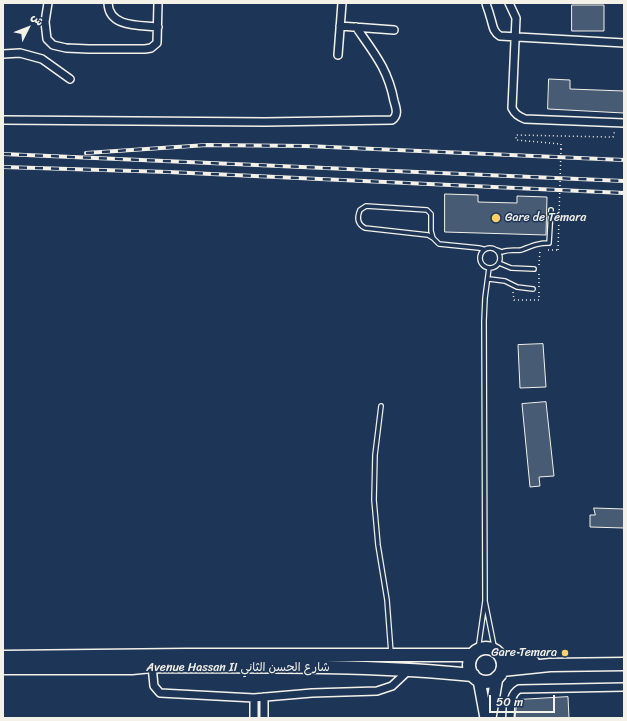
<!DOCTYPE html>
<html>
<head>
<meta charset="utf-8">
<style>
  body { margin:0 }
  #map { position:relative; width:627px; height:721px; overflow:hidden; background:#1d3557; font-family:Sriracha,"Playpen Sans Arabic",sans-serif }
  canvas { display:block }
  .frame { position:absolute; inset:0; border:4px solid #f4f1e8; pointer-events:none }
  .north { position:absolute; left:8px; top:8px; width:40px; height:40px; -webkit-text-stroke:3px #1d3557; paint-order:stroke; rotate:48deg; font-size:11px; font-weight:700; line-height:16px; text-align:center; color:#f4f1e8 }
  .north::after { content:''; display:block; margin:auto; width:14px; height:18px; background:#f4f1e8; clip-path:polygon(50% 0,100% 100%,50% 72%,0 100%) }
  .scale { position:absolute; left:489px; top:695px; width:66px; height:18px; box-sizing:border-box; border:2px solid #f4f1e8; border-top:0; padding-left:5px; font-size:12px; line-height:14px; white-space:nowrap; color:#f4f1e8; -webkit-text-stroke:3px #1d3557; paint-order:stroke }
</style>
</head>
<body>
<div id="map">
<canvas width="627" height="721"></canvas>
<div class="frame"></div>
<div class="north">ش</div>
<div class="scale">50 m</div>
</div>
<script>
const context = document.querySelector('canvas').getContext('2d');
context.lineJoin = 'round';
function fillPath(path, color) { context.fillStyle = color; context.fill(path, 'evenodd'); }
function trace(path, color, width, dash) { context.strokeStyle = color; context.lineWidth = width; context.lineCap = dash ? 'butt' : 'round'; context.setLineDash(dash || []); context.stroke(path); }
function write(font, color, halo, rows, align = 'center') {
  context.font = font + ' Sriracha,"Playpen Sans Arabic",sans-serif'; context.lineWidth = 3; context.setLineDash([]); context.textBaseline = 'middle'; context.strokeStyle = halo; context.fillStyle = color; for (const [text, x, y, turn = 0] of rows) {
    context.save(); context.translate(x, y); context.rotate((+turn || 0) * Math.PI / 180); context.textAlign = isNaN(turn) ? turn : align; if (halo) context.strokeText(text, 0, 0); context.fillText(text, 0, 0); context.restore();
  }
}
const building = new Path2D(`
  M572,5h32v26h-32z
  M549,79l21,1v9l54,2v22l-76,-4z
  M445,194l33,1v7l39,1v-7l30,1 -1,38 -101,-3z
  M543,344l3,43 -26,1 -2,-43z
  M546,402l8,74 -15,1 1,9 -10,1 -8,-83z
  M594,508l30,1v19l-34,-1v-12h5z
  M568,697l1,21h-54l2,-18z`);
const path = new Path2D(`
  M561,149v-5l-45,-4v-5l93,2h4l2,-7
  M548,250h10
  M539,265l1,-15
  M539,287v-14
  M513,292l1,8h25v-9`);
const lane = new Path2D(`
  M433,238l-5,-3 -63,-7c-8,-4 -8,-11 -5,-18l6,-4 61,4 4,4v17l2,7 6,6 40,4 4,1
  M480 258a10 10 0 1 1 20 0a10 10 0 1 1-20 0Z
  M497,250l5,2c7,-3 13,-1 19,-2 11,-4 16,-7 28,-7l2,-33
  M499,263l12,5 23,1
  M489,279l16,2 12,6 16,2
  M381,406l-6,49 -1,45 4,45 9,55 4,53
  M485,601l-1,-280 1,-23 4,-30
  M478,650l7,-49 10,50`);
const street = new Path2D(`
  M48,3l-3,19 2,17 6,6 13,3 23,1h56l6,-1 6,-5 1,-40
  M108,3c1,25 32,22 50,24
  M486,3c1,5 3,8 4,13 3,8 2,15 10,20l124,7
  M509,3l7,15 -4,90c3,6 6,8 13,11l99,4
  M340,26l54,4
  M3,54l17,-1 22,6 28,20
  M338,55l4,-52
  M3,120l262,2 127,-2c7,-5 4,-12 2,-19 -6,-32 -20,-48 -38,-74
  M152,666l2,20 6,7 94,5 58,-5 65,-2 15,-5 17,-16
  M264,697v21
  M254,718v-20
  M510,718c1,-11 -1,-23 9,-29l105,-2`);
const secondary = new Path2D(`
  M479,680l7,38
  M490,718l7,-41`);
const primary = new Path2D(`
  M469 665a17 17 0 1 1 34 0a17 17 0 1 1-34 0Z
  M3,657l184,-2h285
  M501,657l32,5
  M3,668h129l20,-2c107,1 214,-2 321,9
  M502,670l48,-5 74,-1`);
const rail = new Path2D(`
  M86,153l121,-8 99,1 318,14
  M3,154l621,27
  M3,167l165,5 456,21`);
const pathBridge = new Path2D(`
  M558,250l3,-101`);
const markers = [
  [496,218,5,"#ffd166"],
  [565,653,4,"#ffd166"]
];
const poiNames = [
  ["Gare de Témara",505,218],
  ["Gare Temara",557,653,"right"]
];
const streetNames = [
  ["Avenue Hassan II شارع الحسن الثاني",238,668]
];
fillPath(building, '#485b74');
trace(building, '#f4f1e8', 1);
trace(lane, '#f4f1e8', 6);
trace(street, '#f4f1e8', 10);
trace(secondary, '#f4f1e8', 14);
trace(primary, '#f4f1e8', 15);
trace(path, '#f4f1e8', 1.5, [1, 3]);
trace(lane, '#1d3557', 3.5);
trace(street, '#1d3557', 7);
trace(secondary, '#1d3557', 11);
trace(primary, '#1d3557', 12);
trace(rail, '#f4f1e8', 4);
trace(rail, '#1d3557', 2.5, [8]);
trace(pathBridge, '#f4f1e8', 1.5, [1, 3]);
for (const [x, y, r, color] of markers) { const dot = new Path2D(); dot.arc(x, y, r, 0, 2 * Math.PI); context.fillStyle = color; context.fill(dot); trace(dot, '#1d3557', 1.5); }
write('12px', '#f4f1e8', '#1d3557', poiNames, 'left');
write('12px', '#f4f1e8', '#1d3557', streetNames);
</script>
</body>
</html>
